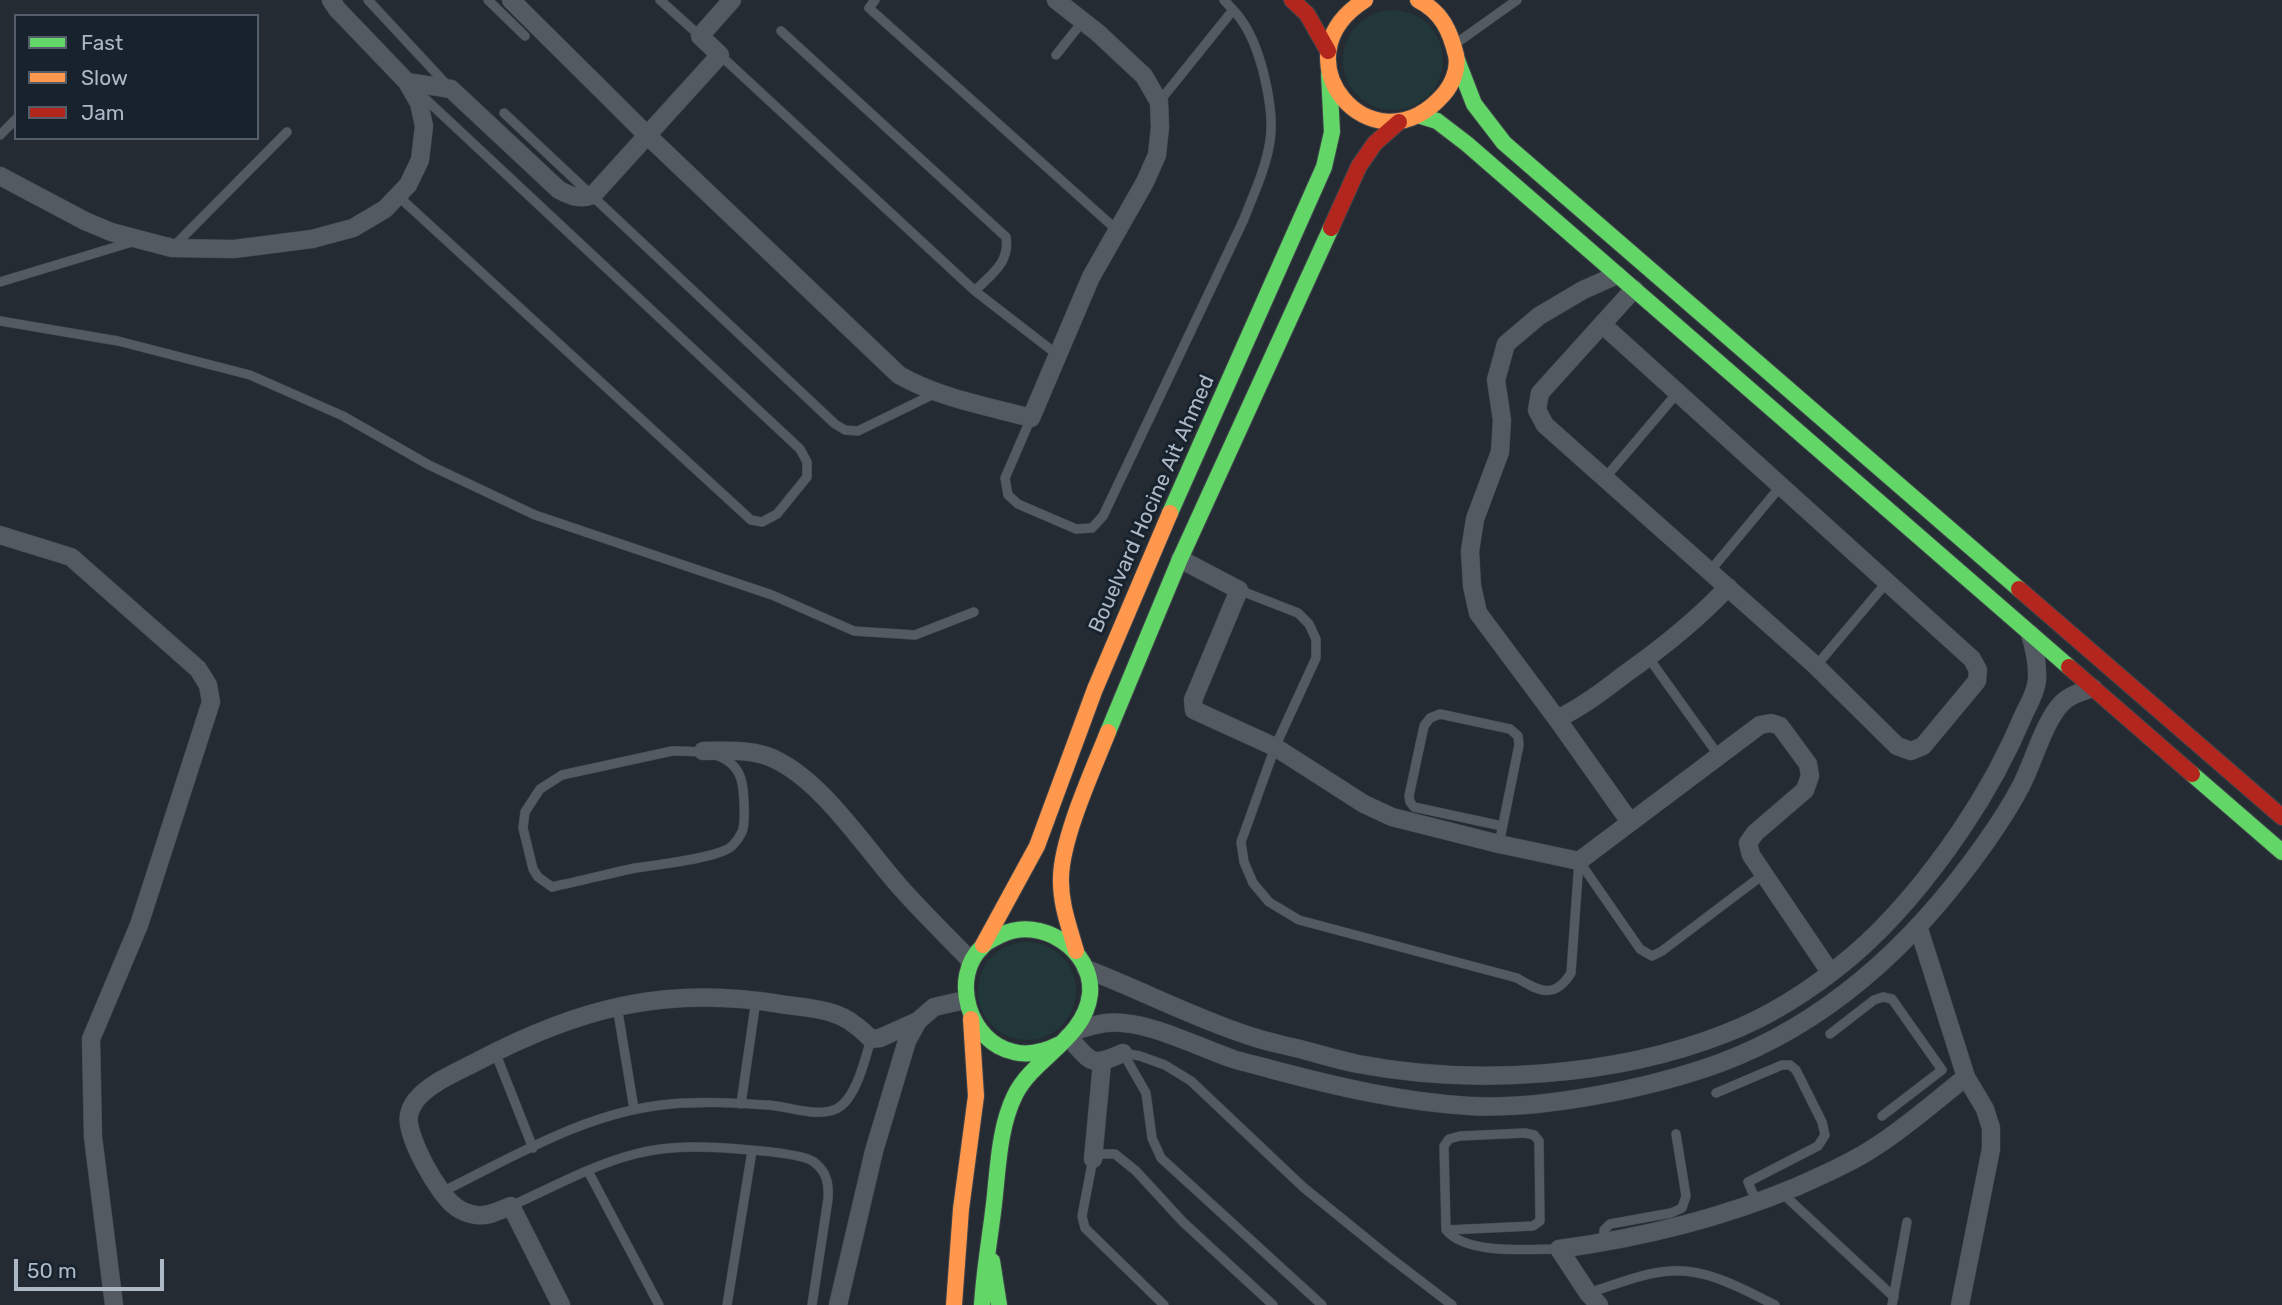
<!DOCTYPE html>
<html>
<head>
<meta charset="utf-8">
<style>
  body { margin:0 }
  #map { position:relative; width:2282px; height:1305px; overflow:hidden; background:#242b33; font-family:Rubik,sans-serif }
  canvas { display:block }
  .legend { position:absolute; left:14px; top:14px; width:245px; height:126px; box-sizing:border-box; background:#17222d; border:2px solid #535e6a; margin:0; padding:9px 12px; list-style:none; font-size:21px; color:#acb8c6 }
  .legend li { display:flex; align-items:center; gap:14px; height:35px }
  .legend b { width:35px; border:2px solid #535e6a }
  .scale { position:absolute; left:14px; top:1259px; width:150px; height:32px; box-sizing:border-box; border:4px solid #acb8c6; border-top:0; padding-left:9px; font-size:21px; line-height:24px; white-space:nowrap; color:#acb8c6; -webkit-text-stroke:5px #17222d; paint-order:stroke }
</style>
</head>
<body>
<div id="map">
<canvas width="2282" height="1305"></canvas>
<ul class="legend">
<li><b style="height:9px;background:#63d668"></b>Fast</li>
<li><b style="height:9px;background:#ff974d"></b>Slow</li>
<li><b style="height:9px;background:#b3261e"></b>Jam</li>
</ul>
<div class="scale">50 m</div>
</div>
<script>
const context = document.querySelector('canvas').getContext('2d');
context.lineJoin = 'round';
function fillPath(path, color) { context.fillStyle = color; context.fill(path, 'evenodd'); }
function trace(path, color, width, dash) { context.strokeStyle = color; context.lineWidth = width; context.lineCap = dash ? 'butt' : 'round'; context.setLineDash(dash || []); context.stroke(path); }
function write(font, color, halo, rows, align = 'center') {
  context.font = font + ' Rubik,sans-serif'; context.lineWidth = 6; context.setLineDash([]); context.textBaseline = 'middle'; context.strokeStyle = halo; context.fillStyle = color; for (const [text, x, y, turn = 0] of rows) {
    context.save(); context.translate(x, y); context.rotate((+turn || 0) * Math.PI / 180); context.textAlign = isNaN(turn) ? turn : align; if (halo) context.strokeText(text, 0, 0); context.fillText(text, 0, 0); context.restore();
  }
}
const green = new Path2D(`
  M1343 60a50 50 0 1 1 100 0a50 50 0 1 1-100 0Z
  M978 991a49 49 0 1 1 98 0a49 49 0 1 1-98 0Z`);
const lane = new Path2D(`
  M368,0l80,86
  M488,0l37,36
  M660,0l40,36
  M875,0l-6,8 249,223
  M781,31l225,206c4,26 -14,36 -31,54
  M1458,42l59,-42
  M720,55l255,236 84,65
  M1056,55l27,-34
  M1159,102l74,-92
  M504,113l331,311 10,6 13,1 78,-38
  M0,135l16,-16
  M398,196l353,324 11,2 15,-8 30,-37v-15l-7,-13 -382,-357
  M172,248l115,-116
  M0,282l132,-40
  M0,321l118,20 132,34 93,41 86,49 106,50 237,80 82,36 61,4 59,-23
  M1031,418l-26,60 3,17 10,9 58,25 16,-1 11,-12 141,-297c10,-26 22,-51 26,-78 5,-32 -9,-93 -28,-120 -5,-8 -12,-14 -18,-21
  M1605,478l73,-86
  M1710,571l70,-84
  M1239,590l59,23 11,11 7,15v19l-41,89 -34,95 3,20 9,21 16,19 30,18 218,58c23,14 38,21 54,-5l8,-112
  M1648,657l71,99
  M1816,666l71,-84
  M672,751c24,0 60,-1 69,28 3,10 5,43 1,53 -2,4 -6,10 -9,13 -11,13 -78,20 -98,23 -27,6 -55,13 -83,19l-14,-10 -5,-8 -10,-41 2,-16 15,-23 22,-14z
  M1499,844l20,-99 -1,-9 -8,-7 -70,-15 -10,4 -6,8 -15,70 1,6 4,5 88,19
  M1579,861l61,88 12,7 10,-5 102,-77
  M617,1006l17,103
  M1830,1034l44,-34 9,-3 9,2 50,71 -60,46
  M495,1052l38,96
  M1123,1053l17,3 25,9 26,16 112,106 85,69 64,49
  M1123,1053l23,40 6,45 9,20 161,147
  M1716,1093l66,-28h8l6,5 26,52 3,13 -7,11 -70,36 9,21
  M741,1104l15,-104
  M588,1171l71,134
  M442,1192c73,-36 146,-81 229,-88 31,-3 64,-1 96,1 21,1 49,13 69,4 20,-9 29,-50 35,-70
  M1782,1193l112,104
  M511,1206c40,-18 81,-41 124,-52 19,-5 38,-7 58,-7 21,0 107,4 121,15 13,10 15,22 14,37l-16,106
  M1446,1230l87,-4 7,-5 -1,-80 -5,-6 -9,-2 -65,3 -11,3 -5,7 2,84c20,25 83,19 113,19
  M1603,1242l1,-12 6,-6 61,-11 11,-5 4,-12 -10,-62
  M1588,1293c27,-8 56,-21 84,-22 37,-2 72,19 103,34
  M727,1305l25,-154
  M1164,1305l-79,-77 -3,-12 11,-57 9,-5h13l21,17 47,51 90,83
  M1892,1305l15,-83`);
const street = new Path2D(`
  M511,0l137,136 251,239c40,23 88,31 132,43l60,-141 54,-95 12,-27 3,-28 -1,-25 -15,-26 -46,-43 -42,-33
  M407,82l44,7 108,101c12,6 21,10 34,5l127,-140 -20,-19 32,-36
  M0,176l85,45 26,11 61,16 62,1 78,-10 41,-11 32,-19 23,-24 12,-25 4,-34 -5,-23 -12,-21 -70,-73 -6,-9
  M1603,325l369,334 6,11 -1,11 -54,65 -12,5 -14,-5 -81,-80 -271,-241 -8,-15 3,-17 94,-104
  M0,535l71,22 127,112 10,16 3,17 -72,223 -48,114 2,98 21,168
  M1180,559l59,31 -46,110 1,10 81,37 89,57 28,13 107,27 80,17 181,-136 11,-2 9,3 28,38 2,12 -5,14 -50,43 -7,10 3,12 79,117
  M1557,719l-79,-106 -6,-27 -2,-35 5,-32 25,-67 2,-32 -6,-40 10,-36 33,-28 44,-26 34,-15
  M703,751c21,0 44,-2 64,5 52,19 97,91 133,131 23,26 48,50 71,74
  M1630,822l-73,-103c25,-12 46,-28 68,-45 37,-26 72,-54 103,-87
  M1918,926l48,151 19,32 6,19v21l-31,156
  M1086,969c55,21 106,48 161,66 17,6 35,10 53,14 19,5 38,11 58,15 115,22 256,13 366,-30 45,-17 91,-47 128,-78 41,-35 79,-82 109,-126 25,-37 46,-75 63,-116 5,-10 12,-22 13,-34 1,-17 -2,-30 -7,-46
  M1076,1030c10,-2 20,-6 30,-7 40,-4 89,23 127,36 13,4 27,7 41,11 64,17 129,32 196,36 73,4 181,-18 250,-43 113,-42 198,-124 266,-221 12,-17 25,-37 35,-56 12,-23 23,-64 40,-82 8,-9 20,-12 32,-16
  M1068,1037c24,25 21,31 55,16
  M1093,1159l9,-96
  M561,1305l-50,-99c-11,4 -23,11 -35,9 -6,-1 -15,-4 -20,-8 -17,-11 -51,-72 -47,-92 1,-5 4,-11 7,-15 15,-18 41,-28 62,-39 100,-53 189,-76 302,-57 25,4 55,4 75,21 6,4 11,9 16,14l9,-1 38,-17
  M838,1305l36,-154 33,-110 11,-20 16,-14 31,-7
  M1599,1305l-11,-12 -29,-44c82,-11 160,-30 237,-62 29,-13 59,-26 85,-44 30,-20 57,-44 85,-66`);
const fast = new Path2D(`
  M1457,60l17,44 30,39 515,446
  M1421,116l16,5 30,23 602,523
  M1170,513l154,-346 8,-35 -3,-58
  M1108,732l72,-173 151,-331
  M2192,774l90,78
  M992,1261l7,44
  M982,1305c2,-34 8,-67 12,-101 4,-35 5,-77 21,-109 19,-38 70,-56 75,-101 4,-44 -50,-79 -89,-59 -6,3 -14,6 -18,11 -34,31 -14,97 31,106 15,4 32,-1 46,-8`);
const slow = new Path2D(`
  M1365,0c-92,58 8,174 78,95 9,-10 16,-26 13,-40 -6,-24 -14,-43 -38,-55
  M983,945l54,-99 58,-157 75,-176
  M1076,951c-7,-25 -16,-48 -15,-74 1,-40 32,-107 47,-145
  M954,1305l7,-96 15,-113 -5,-77`);
const jam = new Path2D(`
  M1292,0l15,14 21,37
  M1331,228l28,-62 16,-23 24,-21
  M2019,589l263,228
  M2069,667l123,107`);
const streetNames = [
  ["Bouelvard Hocine Ait Ahmed",1152,504,-66]
];
fillPath(green, '#213739');
trace(lane, '#40454b', 10);
trace(street, '#40454b', 19);
trace(fast, '#40454b', 18);
trace(slow, '#40454b', 18);
trace(jam, '#40454b', 18);
trace(lane, '#545a62', 9);
trace(street, '#545a62', 18);
trace(fast, '#63d668', 16);
trace(slow, '#ff974d', 16);
trace(jam, '#b3261e', 16);
write('21px', '#acb8c6', '#17222d', streetNames);
</script>
</body>
</html>
